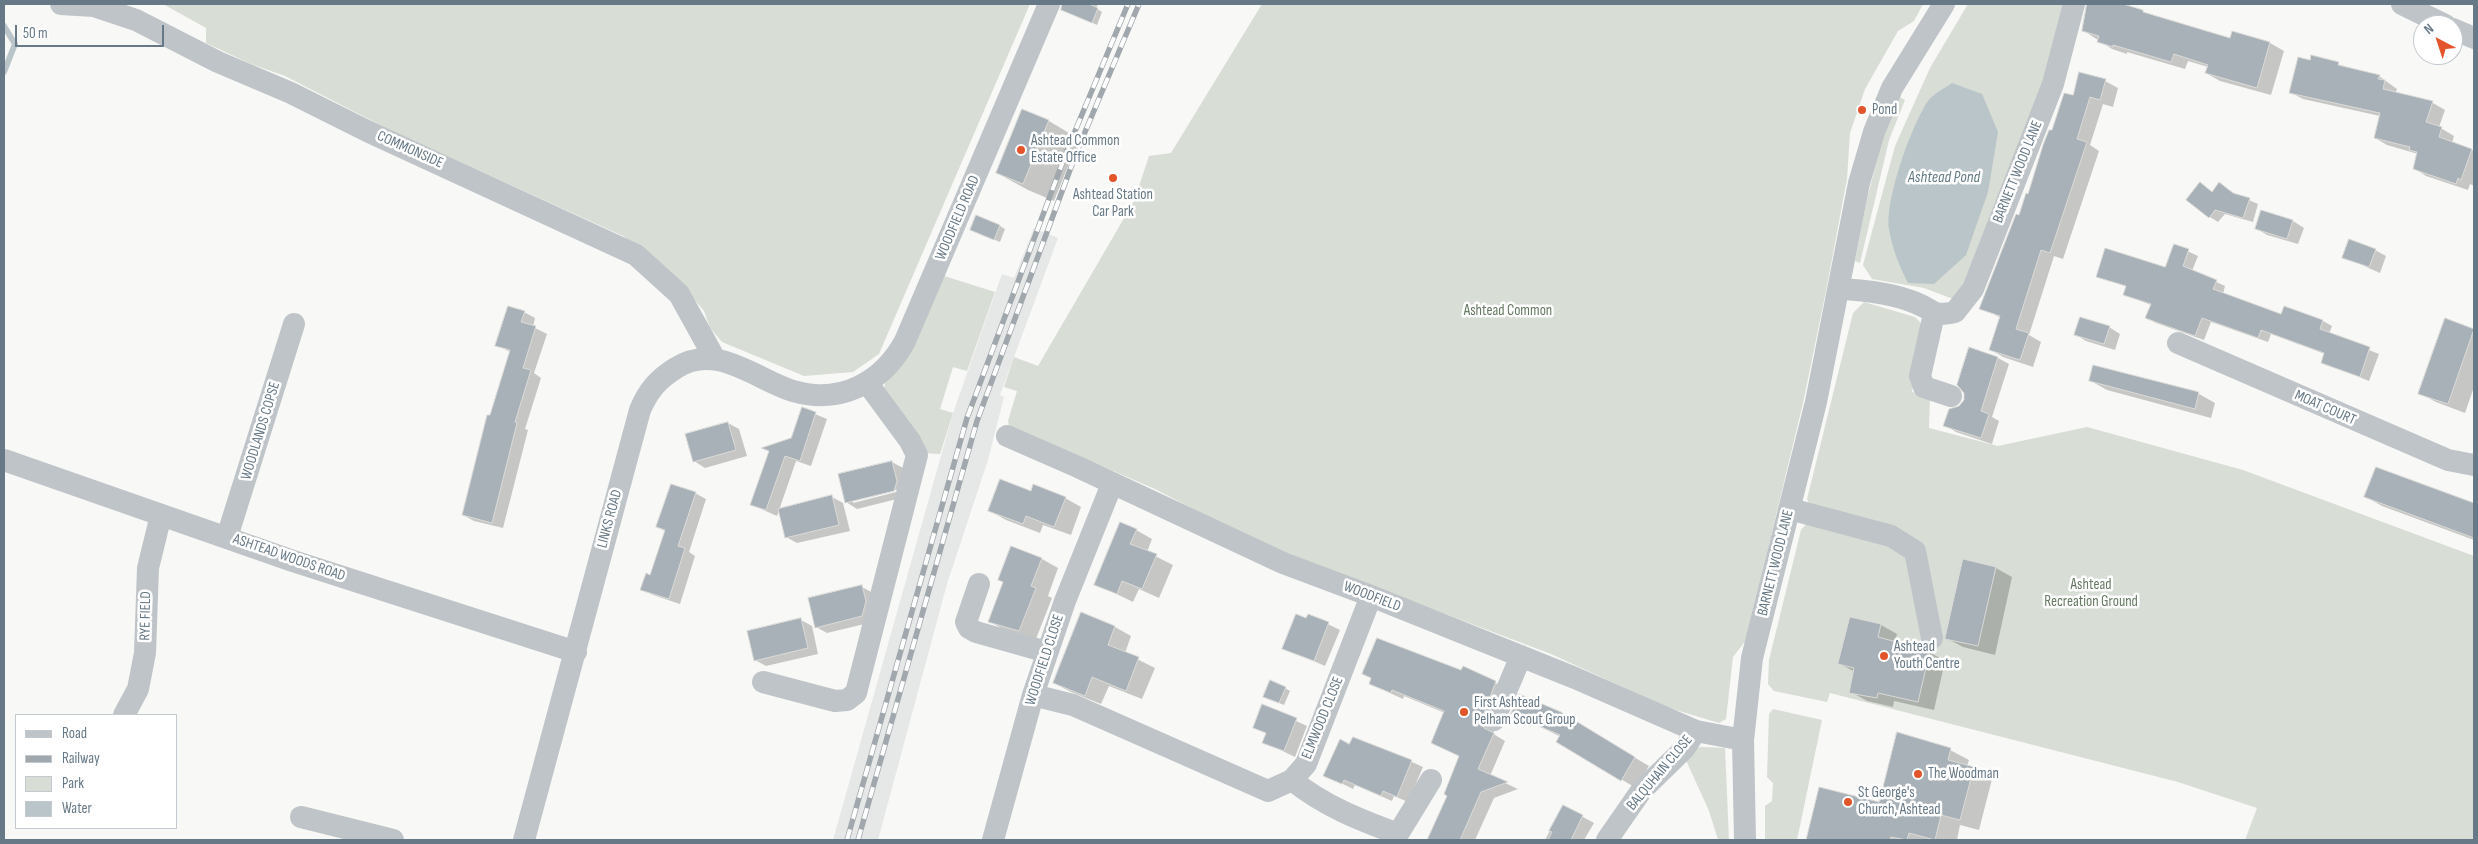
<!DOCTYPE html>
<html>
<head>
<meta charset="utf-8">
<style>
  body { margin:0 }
  #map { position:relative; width:2478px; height:844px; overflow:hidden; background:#f8f8f6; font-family:"Sofia Sans Condensed",sans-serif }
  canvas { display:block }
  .frame { position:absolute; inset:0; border:5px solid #677986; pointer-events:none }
  .legend { position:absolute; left:15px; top:714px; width:162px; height:115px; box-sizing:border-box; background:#fff; border:1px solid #c2c9cf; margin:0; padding:6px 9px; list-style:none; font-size:15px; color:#677986 }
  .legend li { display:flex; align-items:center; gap:10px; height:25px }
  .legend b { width:25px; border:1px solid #c2c9cf }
  .north { position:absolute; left:2413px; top:15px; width:50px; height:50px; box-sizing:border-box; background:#fff; border:1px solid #c2c9cf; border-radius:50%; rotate:320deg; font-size:14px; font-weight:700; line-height:20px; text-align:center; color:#677986 }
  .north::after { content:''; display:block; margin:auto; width:18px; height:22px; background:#e3542b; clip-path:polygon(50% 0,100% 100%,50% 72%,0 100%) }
  .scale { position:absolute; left:15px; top:25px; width:149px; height:22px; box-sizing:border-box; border:2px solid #677986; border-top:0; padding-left:6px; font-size:15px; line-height:18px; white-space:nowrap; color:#677986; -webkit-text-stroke:4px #fff; paint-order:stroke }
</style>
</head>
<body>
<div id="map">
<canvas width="2478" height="844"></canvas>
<div class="frame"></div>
<ul class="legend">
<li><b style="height:6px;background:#bfc4c8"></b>Road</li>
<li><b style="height:6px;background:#a0a8ad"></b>Railway</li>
<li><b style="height:14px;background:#d8ddd5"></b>Park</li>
<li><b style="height:14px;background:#b9c5c9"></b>Water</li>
</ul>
<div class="north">N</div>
<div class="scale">50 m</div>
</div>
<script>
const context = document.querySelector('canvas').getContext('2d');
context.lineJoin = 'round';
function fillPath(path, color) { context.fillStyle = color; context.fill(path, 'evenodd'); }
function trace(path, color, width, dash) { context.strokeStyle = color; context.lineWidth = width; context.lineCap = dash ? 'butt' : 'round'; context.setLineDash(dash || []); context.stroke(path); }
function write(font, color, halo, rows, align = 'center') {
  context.font = font + ' "Sofia Sans Condensed",sans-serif'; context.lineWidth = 5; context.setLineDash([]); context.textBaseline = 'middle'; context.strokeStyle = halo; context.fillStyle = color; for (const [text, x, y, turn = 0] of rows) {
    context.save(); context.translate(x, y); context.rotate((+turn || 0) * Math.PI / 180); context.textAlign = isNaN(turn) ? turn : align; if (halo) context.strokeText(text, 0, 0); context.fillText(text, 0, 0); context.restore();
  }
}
const built = new Path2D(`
  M1034,228l24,10 -58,157 4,2 -16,63 -41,124 -69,256h-45l120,-427 49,-139 12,4z`);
const green = new Path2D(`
  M163,4h867l-151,350 -26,18 -49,4 -82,-34 -12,-14 -6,-17 -26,-31 -55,-44 -233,-106 -105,-54 -34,-12 -45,-21v-15z
  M1262,4h661l-9,17 -16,10 -33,58 -15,44 -3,46 -21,112 -23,112 -57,237 -13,17 -7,62 -7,4 -53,-16 -115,-53 -293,-111 -103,-54 -146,-63 -1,-5 9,-30 -13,-4 10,-30 24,9 96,-165 15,-45 22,-3z
  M1968,4h99l-18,70 -81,214 -15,11 -29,-11 -52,-9 -9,-14 32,-119 35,-78z
  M1900,97l5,3 -16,40 -29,123 -5,-2 12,-62 16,-62z
  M941,275l54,17 -28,79 -14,-4 -13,42 13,4 -13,41 -19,-1 -38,-60 4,-19z
  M1864,302l51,15 8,8 -11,67 18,5 -1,31 69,18 89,-19 156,43 231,86v284h-229l12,-32 -79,-26 -348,-89 -3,9 -53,-11 -6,-7 1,-24 32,-130c9,-9 13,-19 6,-31l46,-186z
  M1773,709l49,11 -25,120h-32v-34l7,-5 1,-18 -6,-6 2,-63z
  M1701,747l24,1 4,92h-11l-9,-29 -24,-53 8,-9z`);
const water = new Path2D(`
  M1952,83l30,11 16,38 -10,60 -22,63 -32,29 -26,-1c-9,-18 -16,-35 -19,-54 -4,-29 22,-103 39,-128 5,-7 17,-13 24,-18z`);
const shadow = new Path2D(`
  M1070,4h28l-2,4 6,4 -5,13 -30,-14z
  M2087,4h31l113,35 2,-6 37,10 14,8 -13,44 -51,-14 -14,-8 2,-6 -20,-6 -3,8 -58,-17v2l-15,-5 -28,-18z
  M2312,57l67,19 18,13 -2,5 38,9 12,7 -6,17 15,9 -2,7 22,8v35l-4,-2 -2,6 -42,-14 -12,-8 4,-14 -31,-9 -12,-7 5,-22 -77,-17 -13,-7z
  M2105,81l13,7 -5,19 -10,-3 -13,41 9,6 -36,108 -9,-3 -25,79 12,7 -8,25 -30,-10 -12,-7 10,-32 -20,-10 48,-112 24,-64 21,-35z
  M1023,110l26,11 30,18 -25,62 -26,-11 -31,-17z
  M2201,184l12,8 7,-8 17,11 21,9 -5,18 -28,-8 -7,8 -8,-5z
  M2262,212l31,9 11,7 -6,16 -31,-9 -11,-7z
  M1000,226l5,3 -5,13 -24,-10z
  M2174,245l24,11 -6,15 33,15 -2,8 59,21 3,-8 38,14 9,5 -3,8 50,20 -10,27 -47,-19 3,-8 -54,-20 -3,8 -57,-20 -7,18 -48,-17 -9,-5 4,-13 -26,-10 2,-8 -29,-11 68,-8z
  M2375,250l11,6 -6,17 -36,-16z
  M524,312l11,6 -2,9 14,7 -13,39 7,5 -16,51 3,1 -25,98 -29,-7 -11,-6 47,-163 -13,-7z
  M2446,320l28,10v57l-9,26 -29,-11 -17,-9z
  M2109,327l11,7 -5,16 -29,-9 -11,-7z
  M1998,358l11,6 -17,53 7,4 -7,23 -36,-12 -11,-7 20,-25v-8z
  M2091,381l108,13 16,9 -4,15 -104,-28z
  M803,409l24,10 -16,47 -15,-5 -19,55 -25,-11 18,-53 -6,-4 28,-9z
  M728,423l11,6 8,27 -42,12 -11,-7z
  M892,462l11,6 2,29 -48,12 -11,-7zM900,489v2l-47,12v-3z
  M2376,468l98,37v35l-92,-34 -16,-9z
  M1031,492l34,6 16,9 -10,28 -28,-10 -3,8 -34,-13 -16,-9z
  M695,493l11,6 -17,53 6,4 -15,48 -27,-9 -11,-6 9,-13 15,-44 -8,-5z
  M832,497l11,6 7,28 -53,12 -11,-6z
  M1136,530l16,9 -5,13 26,13 -14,33 -20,-9 -6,13 -37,-18z
  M1012,547l30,12 16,9 -10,28 4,2 -16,41 -30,-8 -17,-10 16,-39z
  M1996,568l16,9 -17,78 -32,-8 -17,-9z
  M862,587l11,6v29l-46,11 -11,-6z
  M1309,615l31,15 -15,36 -41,-18z
  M1851,618l30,7 16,9 -2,8 34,10 16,9 -11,49 -40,-9 -1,6 -26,-6 -16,-9 4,-20 -15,-8z
  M801,620l11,6 6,28 -52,12 -11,-6z
  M1115,627l16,9 -6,17 30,15 -13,31 -33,-13 -8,18 -30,-12 -17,-9z
  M1464,668l44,21 -15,40 2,6 10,6 -15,35 28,13 -24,9 -19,42h-46l20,-44 11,-39 -15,-8v-36l-41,-17 -1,3 -33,-15 92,-12z
  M1285,688l5,3 -6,14 -15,-6z
  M1263,706l44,20 -12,31 -31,-15 3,-8 -13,-7z
  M1512,713h48l89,53 -13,22 -78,-46 3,-5z
  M1350,745l30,5 1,-2 42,19 -15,35 -14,-6 -2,5 -37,-16 -2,4 -28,-14z
  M1950,750l19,10 -2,6 25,13 -13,51 -19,-5 -3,15h-150l13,-51 60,14z
  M1563,806l31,17 -10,17h-39z`);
const stream = new Path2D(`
  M4,26l11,18 -11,28`);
const building = new Path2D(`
  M1062,4h27l9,4 -6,15 -31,-13z
  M2087,4h36l20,6v2l87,26 2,-7 38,11 -13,46 -52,-15 3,-8 -34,-11 -3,8 -58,-17v2l-16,-5 2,-6 -17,-5z
  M2311,55l28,7 -1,3 42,10 -2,4 7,1 -2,9 50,12 -7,21 16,5 -3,10 33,12 -11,31 -3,-2 -2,6 -43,-15 4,-17 -8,-2 1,-3 -36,-9 6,-25 -91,-20 9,-36 12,3z
  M2079,72l27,7 -6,21 -10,-3 -13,42 10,3 -37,111 -9,-3 -25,79 13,4 -9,27 -31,-10 11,-34 -21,-7 37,-95 3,1 7,-22 2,1 15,-49 6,-15h3l12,-37 9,2z
  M1022,109l27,11 -26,64 -27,-11z
  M2200,182l12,10 7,-10 14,11 17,5 -7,20 -28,-8 -6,8 -23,-18z
  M2261,210l32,10 -6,19 -32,-10z
  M976,215l24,10 -6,15 -24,-10z
  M2349,239l27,10 -7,18 -27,-9z
  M2174,244l15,5 -6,17 34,14 -4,9 68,25 3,-8 39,14 -3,9 50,18 -10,30 -39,-14 3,-10 -63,-23 -3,8 -56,-20 -7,18 -34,-12 -16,-6 6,-14 -28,-9 3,-9 -30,-9 9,-29 60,19z
  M508,306l17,5 -4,11 15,4 -13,42 8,2 -16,52 2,1 -25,100 -30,-8 25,-100h3l20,-65 -15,-4z
  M2080,317l30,9 -6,18 -30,-9z
  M2445,318l29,11 -26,75 -30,-10z
  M1969,347l29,10 -17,54 8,3 -8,24 -38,-12 6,-17 10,-3 5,-6v-7l-7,-8z
  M2093,365l106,27 -4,17 -106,-28z
  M802,407l14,5 -16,49 -15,-5 -19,54 -16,-5 19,-54 -8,-3 30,-10z
  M728,422l8,28 -43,12 -8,-28z
  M892,461l5,20 -3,10 -49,12 -7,-29z
  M2376,467l98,36v35l-110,-41z
  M1000,479l31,12 2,-7 33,13 -12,30 -28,-11 -3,8 -35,-13z
  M671,484l25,8 -18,54 7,2 -16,51 -29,-9 6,-17 4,2 15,-45 -9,-3z
  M832,495l7,30 -54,13 -7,-29z
  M1120,522l17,7 -7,15 27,10 -15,35 -20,-8 -5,13 -23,-9z
  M1011,546l31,12 -11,28 5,2 -17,43 -31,-9 15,-40 -5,-2z
  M1963,559l33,8 -18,79 -33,-7z
  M862,585l4,16 -4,15 -47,12 -7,-30z
  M1081,612l34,14 -7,19 31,12 -13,34 -34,-14 -7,19 -32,-13z
  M1296,614l10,4 2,-4 21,8 -15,39 -32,-12z
  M1850,617l31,7 -3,13 52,14 -12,51 -40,-9 -1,5 -28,-5 5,-25 -16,-4z
  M801,618l7,30 -54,13 -7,-30z
  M1377,638l84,32 2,-4 33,15 -15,40 3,7 10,5 -16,36 30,13 -27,10 -21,48h-33l20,-44 -3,-2 15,-38 -28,-13 13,-32 -52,-21 -1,3 -22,-9 2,-6 -9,-4z
  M1270,680l16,7 -7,16 -16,-6z
  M1519,694l42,18 74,45 -14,24 -65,-39 4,-7 -49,-21z
  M1262,704l35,14 -13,33 -22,-8 4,-10 -13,-5z
  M1897,732l54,16 -3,12 26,7 -14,53 -19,-5 -6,25 -26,-7 -2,7 -16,-3 -1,3h-84l13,-53 60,15z
  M1353,737l59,23 -15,37 -14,-6 -2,5 -37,-16 -2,4 -19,-8 17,-37 9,5z
  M1563,805l20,10 -12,25h-23l4,-8 -3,-1z`);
const minor = new Path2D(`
  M61,4l33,2 42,14 82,42 73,31 76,38 269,124 43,39 36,65
  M2402,4l43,21
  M2453,29l21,9
  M1839,289c25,1 53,4 77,14 20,8 15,14 39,9l18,-23 80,-205 21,-80
  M1934,314l-14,62 4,11 27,9
  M2178,343l270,117 26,5
  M1007,436l71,31 205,96 88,33 204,82 121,53 47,9
  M4,460l289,101 283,91
  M1790,509l101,27 24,15 17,87
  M227,537l67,-213
  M979,584l-13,38 3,6 7,4 71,20
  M763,682l72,19 12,-1 9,-7 61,-238 -7,-14 -42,-57
  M1033,695l40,10 195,86 24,-11 14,-16 65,-168
  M124,715l14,-26 7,-36 3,-85 13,-53
  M1494,720l27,-64
  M1292,780c32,26 68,40 106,54l33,-54
  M301,817l92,23
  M524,840l116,-430c8,-19 18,-31 36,-42 40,-26 79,11 117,23 48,14 90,-9 112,-50l144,-337
  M993,840l40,-145 32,-94 47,-117
  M1607,840l34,-49 43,-42 12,-18
  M1745,840l-2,-100 9,-82 64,-256 43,-219 15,-51 18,-44 52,-84`);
const rail = new Path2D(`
  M847,840l120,-422 101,-270 60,-144
  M858,840l119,-419 100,-270 62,-147`);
const markers = [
  [1862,110,5,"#e3542b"],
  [1021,150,5,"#e3542b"],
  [1113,178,5,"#e3542b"],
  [1884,656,5,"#e3542b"],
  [1464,712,5,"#e3542b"],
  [1918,774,5,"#e3542b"],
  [1848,802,5,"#e3542b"]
];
const poiNames = [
  ["Pond",1872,110],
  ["Ashtead Common",1031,141],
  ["Estate Office",1031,158],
  ["Ashtead Station",1113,195,"center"],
  ["Car Park",1113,212,"center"],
  ["Ashtead",1894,647],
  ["Youth Centre",1894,664],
  ["First Ashtead",1474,703],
  ["Pelham Scout Group",1474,720],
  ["The Woodman",1928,774],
  ["St George's",1858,793],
  ["Church, Ashtead",1858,810]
];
const streetNames = [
  ["COMMONSIDE",410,150,24],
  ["BARNETT WOOD LANE",2018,172,-68],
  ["WOODFIELD ROAD",958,218,-67],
  ["MOAT COURT",2325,408,24],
  ["WOODLANDS COPSE",261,431,-73],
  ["LINKS ROAD",610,519,-75],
  ["ASHTEAD WOODS ROAD",289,558,19],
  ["BARNETT WOOD LANE",1776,563,-76],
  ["WOODFIELD",1372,597,21],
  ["RYE FIELD",146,616,-89],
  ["WOODFIELD CLOSE",1045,660,-72],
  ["ELMWOOD CLOSE",1323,718,-68],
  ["BALQUHAIN CLOSE",1660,773,-50]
];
const parkNames = [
  ["Ashtead Common",1508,311],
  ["Ashtead",2091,585],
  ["Recreation Ground",2091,602]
];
const waterNames = [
  ["Ashtead Pond",1944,178]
];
fillPath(built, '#e6e7e7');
fillPath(green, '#d8ddd5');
fillPath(water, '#b9c5c9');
fillPath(shadow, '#0003');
trace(stream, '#b9c5c9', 6);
fillPath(building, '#a8b1b7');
trace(building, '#dadad8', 1);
trace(minor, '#bfc4c8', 22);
trace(rail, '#a0a8ad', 5.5);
trace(rail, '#fff', 4, [11]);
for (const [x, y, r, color] of markers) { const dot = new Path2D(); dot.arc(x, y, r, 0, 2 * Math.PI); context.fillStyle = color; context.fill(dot); trace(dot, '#fff', 2); }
write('15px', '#677986', '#fff', poiNames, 'left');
write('15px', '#677986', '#fff', streetNames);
write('15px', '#667962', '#fff', parkNames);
write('italic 16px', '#637a82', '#fff', waterNames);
</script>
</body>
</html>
